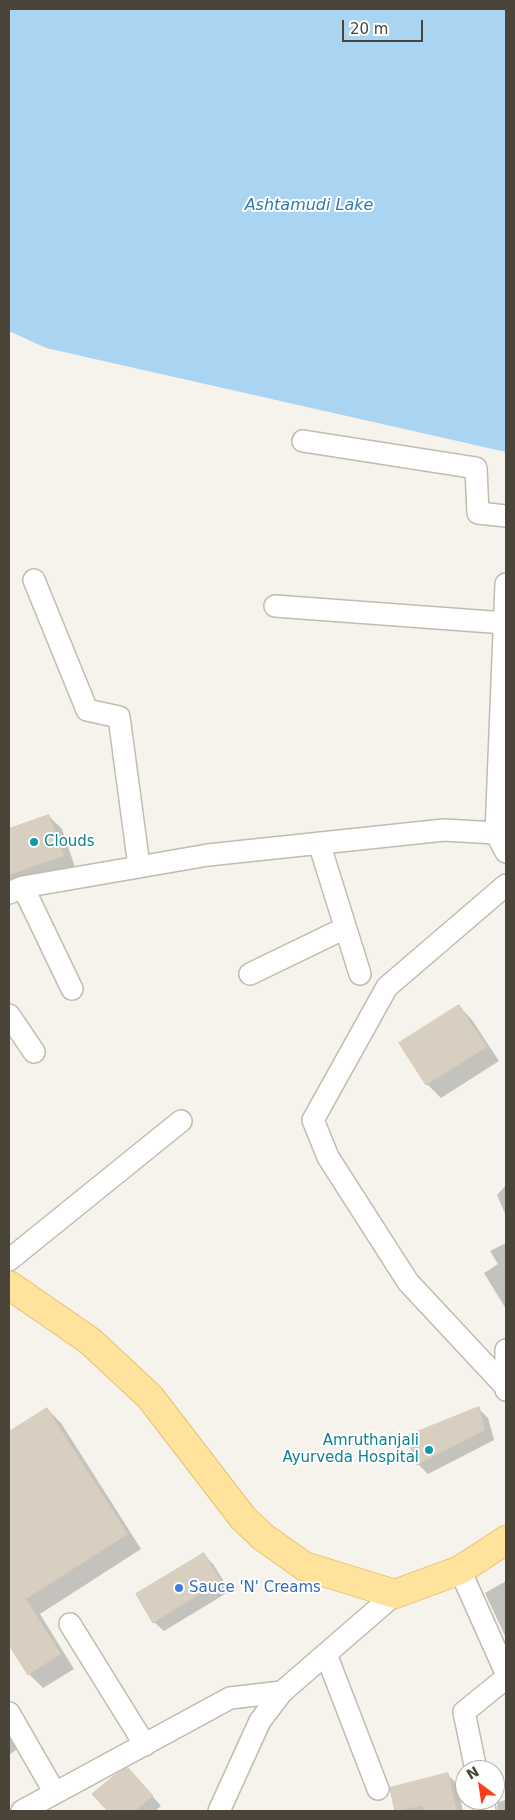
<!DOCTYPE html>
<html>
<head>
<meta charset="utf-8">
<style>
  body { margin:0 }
  #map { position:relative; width:515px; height:1820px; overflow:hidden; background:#f6f3ec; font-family:"DejaVu Sans",sans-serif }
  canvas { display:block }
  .frame { position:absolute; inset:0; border:10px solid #4b4439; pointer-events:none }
  .north { position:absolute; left:455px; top:1760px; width:50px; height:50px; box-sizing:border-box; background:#fff; border:1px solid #b7b4b0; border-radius:50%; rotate:329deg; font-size:14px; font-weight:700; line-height:20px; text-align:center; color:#4b4439 }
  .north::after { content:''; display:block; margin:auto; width:18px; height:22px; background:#fc3f1d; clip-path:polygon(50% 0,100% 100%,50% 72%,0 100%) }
  .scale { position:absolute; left:342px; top:20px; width:81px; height:22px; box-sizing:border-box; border:2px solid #4b4439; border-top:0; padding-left:6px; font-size:15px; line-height:18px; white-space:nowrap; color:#4b4439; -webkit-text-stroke:4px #fff; paint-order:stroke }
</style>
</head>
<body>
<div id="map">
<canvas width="515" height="1820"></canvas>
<div class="frame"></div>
<div class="north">N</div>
<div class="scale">20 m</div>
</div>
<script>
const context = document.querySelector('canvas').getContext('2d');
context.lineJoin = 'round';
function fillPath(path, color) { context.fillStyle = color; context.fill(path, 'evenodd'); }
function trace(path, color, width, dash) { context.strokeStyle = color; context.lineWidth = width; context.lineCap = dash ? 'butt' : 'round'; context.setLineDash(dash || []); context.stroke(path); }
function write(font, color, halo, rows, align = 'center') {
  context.font = font + ' "DejaVu Sans",sans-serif'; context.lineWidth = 4; context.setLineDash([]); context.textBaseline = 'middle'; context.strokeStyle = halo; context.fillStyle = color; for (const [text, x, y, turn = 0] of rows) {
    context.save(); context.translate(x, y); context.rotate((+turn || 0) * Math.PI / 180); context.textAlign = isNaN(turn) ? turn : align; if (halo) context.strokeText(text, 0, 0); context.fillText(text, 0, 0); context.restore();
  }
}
const water = new Path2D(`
  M9,9h497v443l-460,-104 -37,-17z`);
const shadow = new Path2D(`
  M49,816l13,13 14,41 -67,23v-63z
  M459,1006l13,14 27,41 -58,37 -14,-14 -26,-41z
  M506,1185v31l-9,-21z
  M506,1243v66l-22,-36 14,-9 -8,-13z
  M47,1409l14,14 80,126 -101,65 34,55 -31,19 -14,-14 -20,-31v-210z
  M479,1409l9,9 6,22 -66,34 -10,-10z
  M204,1555l9,9 17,27 -66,40 -10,-9z
  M506,1581v57l-21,-45z
  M9,1737l8,12 -8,6z
  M128,1769l33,37 -6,5h-46l-15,-17z
  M448,1775l9,9 6,27h-67l-4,-22z
  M506,1800v11h-8l-1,-9z`);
const building = new Path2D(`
  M49,815l15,41 -55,19v-46z
  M459,1005l28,42 -61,38 -27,-42z
  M479,1407l6,23 -68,35 -10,-29z
  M47,1408l81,126 -102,65 35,55 -33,21 -19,-30v-213z
  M204,1553l17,28 -68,42 -17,-29z
  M128,1768l25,28 -18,15h-27l-16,-17 23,-19z
  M448,1773l9,38h-33l-2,-5 -27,5 -5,-23z`);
const minor = new Path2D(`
  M303,441l173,27 2,45 28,3
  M34,580l53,130 32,7 20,149
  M506,584l-10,249 10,-3
  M275,606l230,17
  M319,843l41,131
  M23,887l49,102
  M9,893l14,-6 185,-32 236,-25 52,3 10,19
  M250,974l95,-46
  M9,1015l25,37
  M9,1260l172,-139
  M506,1350v40
  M505,1386l-97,-104 -80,-125 -15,-37 74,-133 119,-102
  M460,1570l46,103
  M70,1624l75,121
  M326,1654l52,135
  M9,1713l46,80
  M476,1770l-12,-58 42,-34
  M483,1800l2,11
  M22,1811l208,-113 52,-6
  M219,1811l41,-90 22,-29 113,-98`);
const primary = new Path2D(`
  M9,1285l81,56 60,56 93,121 20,19 41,29 91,28 65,-24 46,-30`);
const markers = [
  [34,842,5,"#0f9aa8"],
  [429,1450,5,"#0f9aa8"],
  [179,1588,5,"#3f7fe0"]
];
const cultureNames = [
  ["Clouds",44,842],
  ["Amruthanjali",419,1441,"right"],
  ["Ayurveda Hospital",419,1458,"right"]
];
const shopNames = [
  ["Sauce 'N' Creams",189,1588]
];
const waterNames = [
  ["Ashtamudi Lake",309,206]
];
fillPath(water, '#a9d4f2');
fillPath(shadow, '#0003');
fillPath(building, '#d8cfc1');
trace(building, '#d3c7b4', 1);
trace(minor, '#c2bbae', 24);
trace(primary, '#e6c16a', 30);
trace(minor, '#fff', 21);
trace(primary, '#ffe39c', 28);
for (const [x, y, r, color] of markers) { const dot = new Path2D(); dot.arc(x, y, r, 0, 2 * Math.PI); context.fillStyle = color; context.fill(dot); trace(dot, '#fff', 2); }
write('15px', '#0d838f', '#fff', cultureNames, 'left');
write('15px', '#366cbe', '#fff', shopNames, 'left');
write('italic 16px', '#2e7ab2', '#fff', waterNames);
</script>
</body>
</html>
